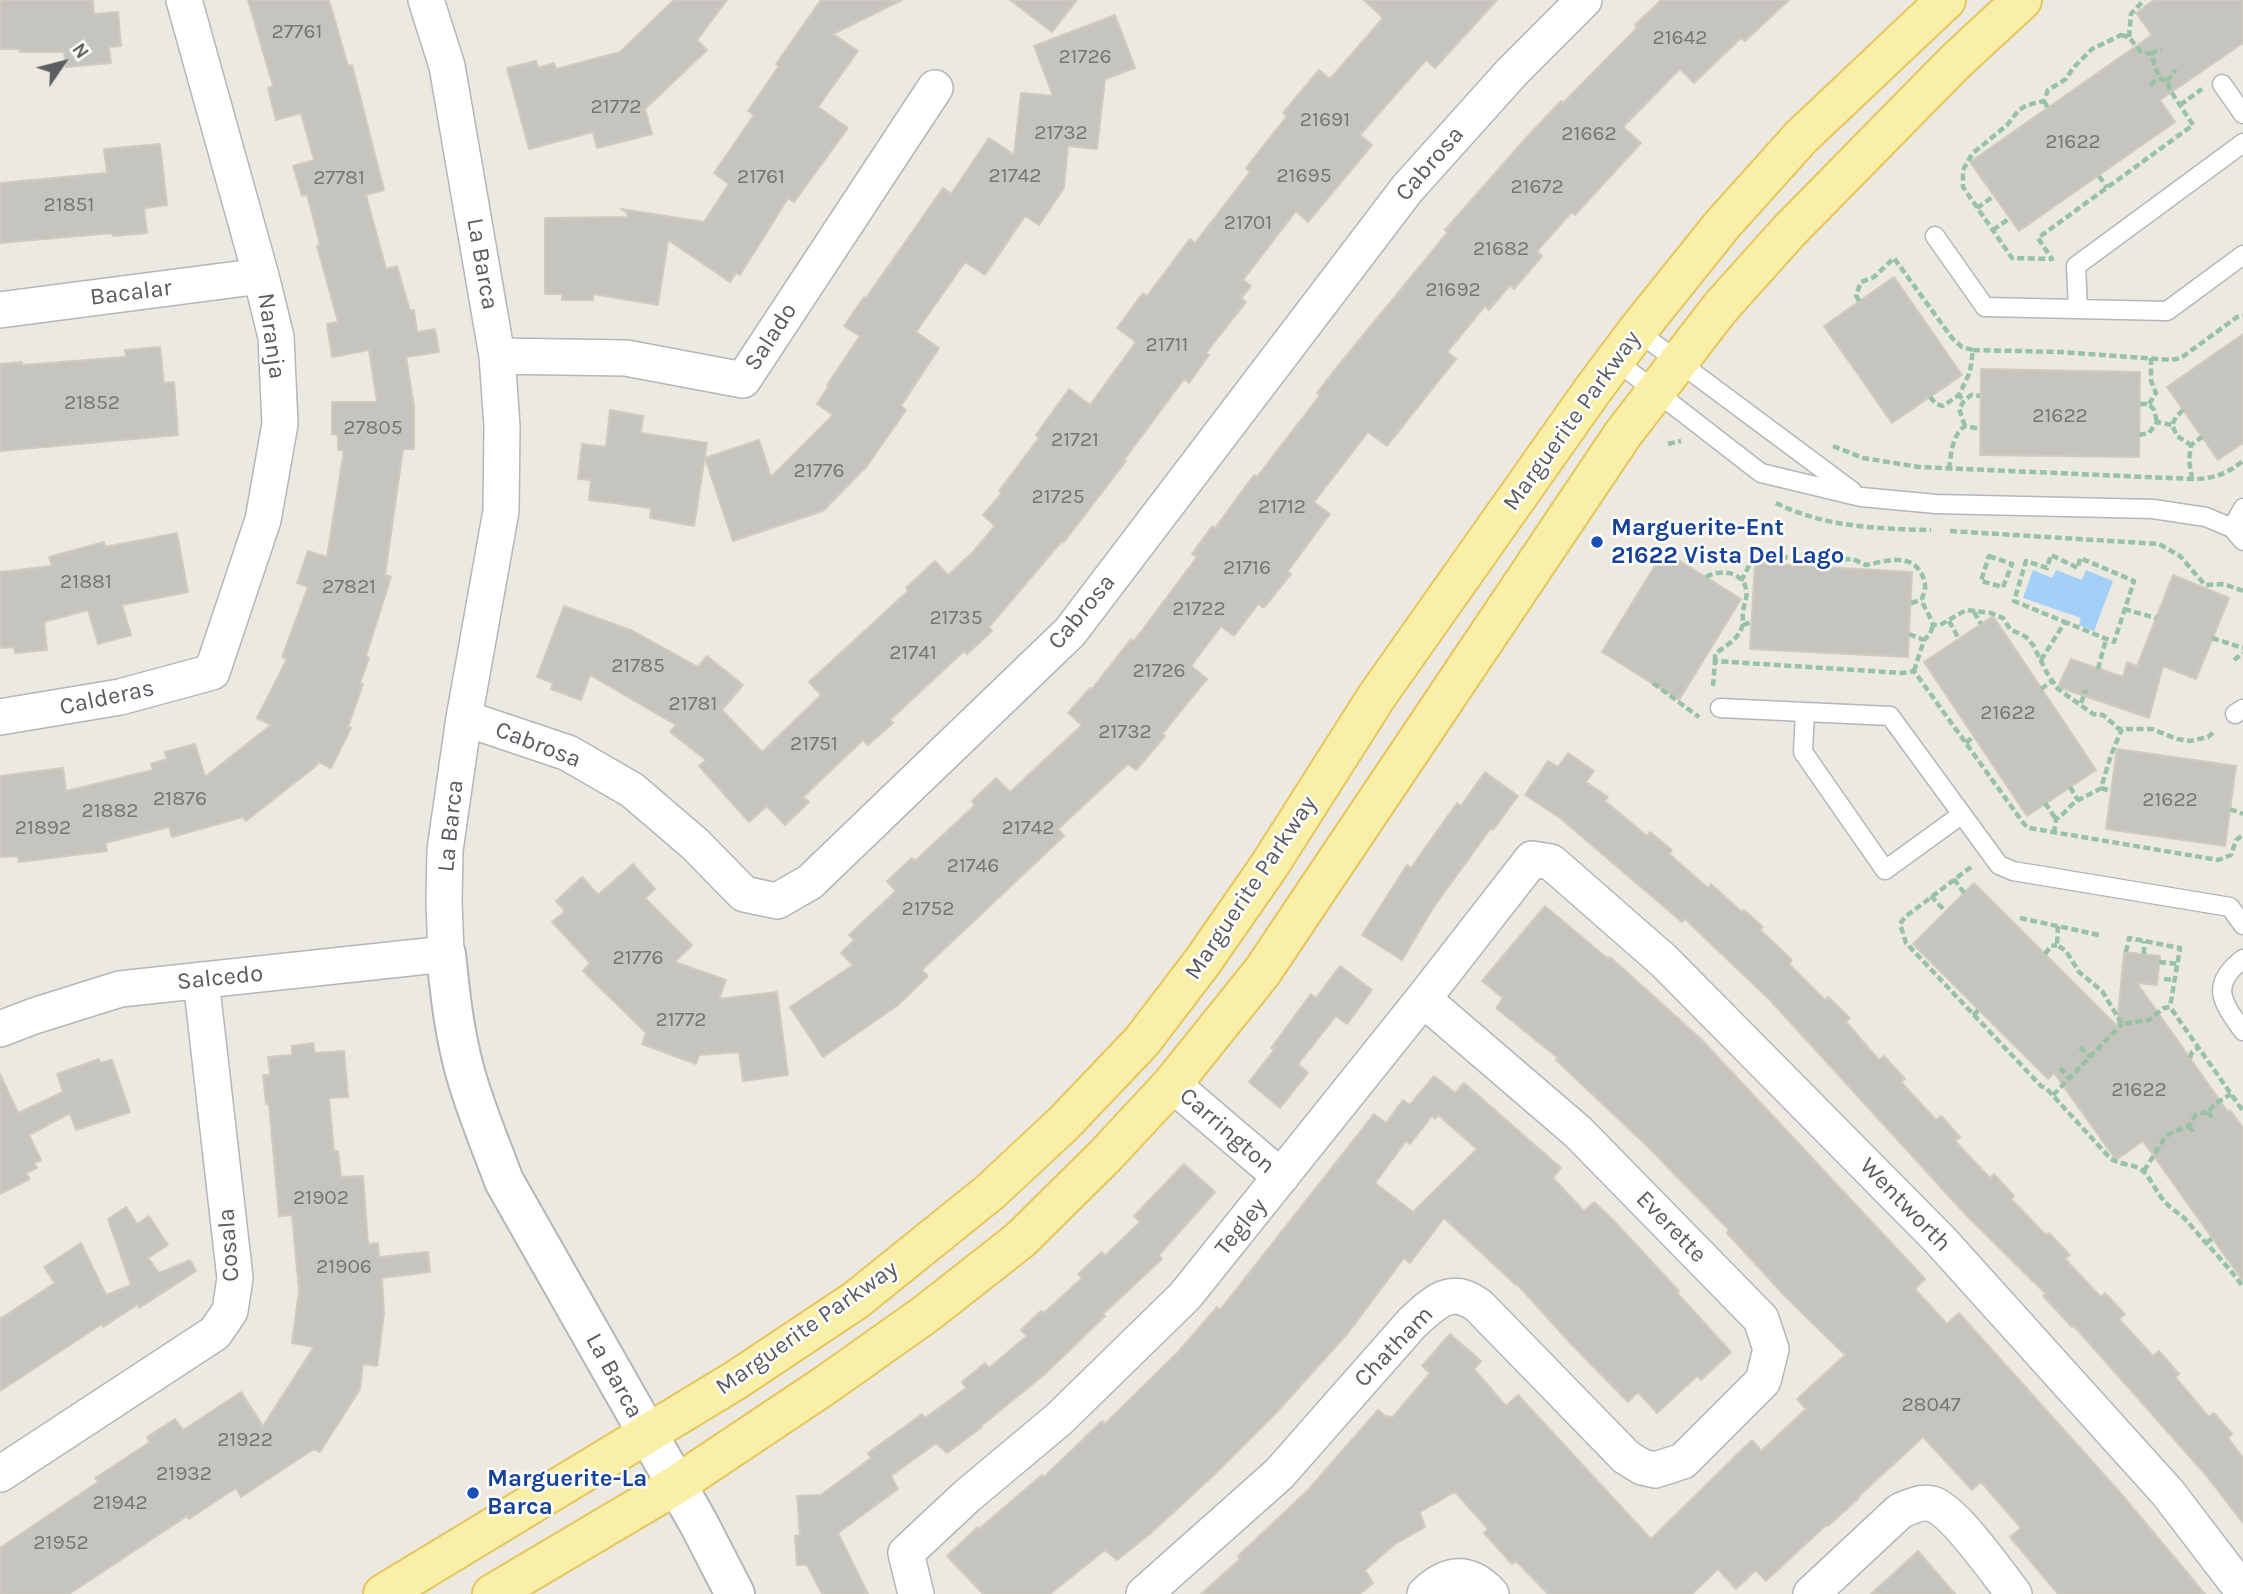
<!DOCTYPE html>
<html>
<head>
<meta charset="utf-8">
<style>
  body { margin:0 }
  #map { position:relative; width:2243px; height:1594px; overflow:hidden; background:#ebe9e0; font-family:Karla,sans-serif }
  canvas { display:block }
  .north { position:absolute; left:28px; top:28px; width:70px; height:70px; -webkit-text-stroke:5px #fff; paint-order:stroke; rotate:55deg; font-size:19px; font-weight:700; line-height:28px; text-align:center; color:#595c60 }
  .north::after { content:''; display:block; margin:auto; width:24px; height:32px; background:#595c60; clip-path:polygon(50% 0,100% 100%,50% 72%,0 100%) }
</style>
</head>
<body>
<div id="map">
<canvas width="2243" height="1594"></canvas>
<div class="north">N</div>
</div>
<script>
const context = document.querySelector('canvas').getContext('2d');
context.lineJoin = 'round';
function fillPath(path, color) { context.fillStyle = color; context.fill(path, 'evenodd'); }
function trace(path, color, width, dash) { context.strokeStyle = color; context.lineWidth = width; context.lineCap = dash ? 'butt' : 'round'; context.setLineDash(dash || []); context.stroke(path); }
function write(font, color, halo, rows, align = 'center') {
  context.font = font + ' Karla,sans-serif'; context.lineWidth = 5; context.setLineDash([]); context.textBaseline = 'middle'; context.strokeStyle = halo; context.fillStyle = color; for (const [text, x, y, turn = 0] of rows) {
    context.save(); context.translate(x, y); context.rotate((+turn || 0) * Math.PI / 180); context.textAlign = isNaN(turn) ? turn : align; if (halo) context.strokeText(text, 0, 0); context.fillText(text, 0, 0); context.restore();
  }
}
const water = new Path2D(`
  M2033,570l19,8 4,-8 26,10 4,-10 27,11 -19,50 -15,-6 2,-7 -58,-20z`);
const building = new Path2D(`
  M0,0h93l1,14 24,-2 3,34 -12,1 2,16 -45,4 -2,-15h-44l-1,-3h-19z
  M248,0h81l19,66 4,-1 32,125 -18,5 20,74 11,-3 13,45 4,-1 3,22 18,-3 4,23 -33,5 8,49v43h-11l-18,126 6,2 -25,79 3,2 -9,25 3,1 -15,43 3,1 -20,40 -13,-6 -2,4 -70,55 -3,-4 -71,20 -3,-10 -64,16 2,8 -88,11 -1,-6 -18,1v-81l63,-8 3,23 87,-21 -2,-6 16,-5 -2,-7 30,-8 10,33 66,-52 -14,-7 30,-59 -5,-2 26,-70 -11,-4 11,-32 19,6 17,-107h-6v-15l-6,-1v-32h45l-8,-52 -37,7 -5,-33 11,-2 -21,-76 3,-1 -13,-51 -5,2 -9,-30 21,-6 -13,-47 -25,7 -8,-32 5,-2z
  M674,0h53l-30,40 10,10 -62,59 7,25 -55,14 -4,-16 -64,17 -22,-81 29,-7 2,7 16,-5 2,6 64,-17z
  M821,0h81l-69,34 25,17 -40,56 30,21 -54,74 -6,-4 -48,77 -4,-2 -6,9 -62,-42 -10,65 -65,-11v6h-31v-6h-17v-76l82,-1v-4l-6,-4 83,13 25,-38 -15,-11 40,-58 -6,-4 31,-45 -3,-2z
  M1010,0h67l-25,32z
  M1364,0h133l-62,68 -9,-8 -66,75 12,10 -64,77 -12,-11 -53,69 8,6 -10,12 5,4 -40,51 3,2 -20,28 -5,-4 -60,81 2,1 -62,81 -2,-1 -73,86 3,4 -25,23 -3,-3 -74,69 3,3 -25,22 -5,-5 -60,57 6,5 -24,23 -18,-19 -18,16 -50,-56 7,-6 -36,-28 6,-7 -86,-50 -9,25 -30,-11 2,-6 -16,-6 27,-71 69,25 65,36 9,-11 36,29 -21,25 40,42 59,-57 -12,-13 99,-91 -2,-3 29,-27 13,14 24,-22 23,-27 -12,-11 19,-22 -3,-2 40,-53 -3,-3 33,-46 21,16 46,-63 -19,-14 26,-35 4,3 43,-57 5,4 55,-71 -4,-4 41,-52 -4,-3 36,-43 11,9 53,-61z
  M1661,0h128l-44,41 -4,-3 -47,45 -14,-14 -57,58 18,16 -66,72 -3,-3 -35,39 5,5 -28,33 -4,-4 -21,25 -4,-4 -38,46 9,7 -69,87 -19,-14 -54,70 16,12 -42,57 3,3 -27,34 -6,-4 -24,32 -13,-10 -30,40 16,13 -45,55 3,2 -29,34 -8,-6 -70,65 6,7 -142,134 6,6 -30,29 -75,52 -33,-50 63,-42 -12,-12 13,-13 -5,-5 47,-44 -9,-10 25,-23 3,3 60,-56 -3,-4 24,-23 14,14 72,-67 -14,-12 22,-25 2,1 39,-50 3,2 63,-84 -5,-3 20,-28 3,2 39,-53 3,2 63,-82 -3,-2 20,-26 111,-135 -3,-2 81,-92 35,-37 2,2 74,-75 -2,-3z
  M2154,0h89v43l-83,57 15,22 -156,109 -49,-69 182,-127 -16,-22z
  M1115,15l20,53 -30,11 -8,70 -29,-3 -4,42 -25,37 -14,-9 -40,59 -20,-13 -49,70 23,16 -38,58 5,4 -39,56 -44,45 -90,30 -28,-83 54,-18 12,37 62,-62 -16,-11 12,-18 -2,-1 33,-49 -16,-10 20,-29 2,1 77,-110 8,6 38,-56 25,17 7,-62 32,3 -19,-50z
  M160,144l7,61 -23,3 3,25 -34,3 -1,-3 -112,10v-60l107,-10 -3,-24z
  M1894,277l68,98 -70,48 -68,-97z
  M2243,334v109l-25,17 -51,-73z
  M160,347l4,36 10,-1 4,53 -178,16v-87l22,-2v3l104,-8 -1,-7z
  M1981,369l159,3 -1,85 -159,-2z
  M610,410l33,6 -2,17 66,10 -13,83 -44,-8 1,-10 -62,-8 2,-20 -13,-1 4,-35 24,3z
  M177,533l11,59 -66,13 9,30 -33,9 -10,-34 -44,12 3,28 -32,3 -1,-6 -14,1v-76l52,-6 -3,-9 55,-15 1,5z
  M1664,551l77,48 -62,101 -77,-48z
  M1755,563l157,9 -4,85 -158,-8z
  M2173,575l56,23 -33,81 -33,-13 -14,52 -91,-31 13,-28 52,18 4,-15 10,4z
  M1993,616l103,154 -69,46 -103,-154z
  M2117,749l119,17 -11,80 -119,-17z
  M1568,753l26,18 -8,11 22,15 -3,4 42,35 3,-4 22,18 -3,4 39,34 3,-4 31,28 2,-2 19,17 -3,3 32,30 -3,4 36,36 3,-3 22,21 -4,4 33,38 5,-4 21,23 -4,3 35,38 5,-4 19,21 -5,4 35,37 4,-4 20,22 -3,3 35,36 3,-2 21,22 -5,4 36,38 4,-4 20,21 -6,5 34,37 6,-5 20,23 -4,3 34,40 5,-4 18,21 -4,4 15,20v65l-38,-49 -132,-149 -1,2 -29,-31 3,-2 -80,-79 -196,-215 -85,-81 -3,3 -122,-104 -35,-23 23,-34 10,6z
  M1485,772l33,24 -25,34 -2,-2 -58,80 -31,52 -40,-25 45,-70 4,3 46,-65 4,3z
  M633,864l22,25 -10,9 47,47 -17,17 51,18 -7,19 58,-7 11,83 -45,6 -4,-29 -40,3 -3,9 -54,-20 4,-11 -63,-62 7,-8 -38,-41 13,-11 -9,-10 26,-24 16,18z
  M1974,883l143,143 7,-74 36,4 -3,29 -20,-2 91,129 2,-2 13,18v153l-100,-140 -27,19 -62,-87 -6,6 -135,-135z
  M1545,906l63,53 2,-2 91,82 224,240 -10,10 32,35 12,-11 158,176 88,105h-147l-48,-57 11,-9 -40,-46 -9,8 -49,-53 -65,60 1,1 -31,28 -2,-1 -60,56 -10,-11 -20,19 -18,-20 -26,25h-144l-32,-33 -4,3 -28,-31 4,-4 -33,-37 -35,20 5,15 -30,17 -30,26 8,13 -13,11h-159l39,-35 -2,-3 69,-65 71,-81 8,7 2,-1 4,2 38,-45 -8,-7 28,-32 31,27 -7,8 32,37 12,-11 133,144 101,-99 9,11 45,-42 -9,-10 48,-44 -61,-60 -57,-62 2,-3 -83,-85 -90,-85 2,-2 -62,-50 7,-10 -21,-17z
  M1340,966l32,24 -25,34 -11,-8 -38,48 10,9 -28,35 -31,-26 25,-32 -3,-2 40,-54 5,4z
  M313,1043l2,10 29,-2 4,46 -19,1 5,53h4l3,26 22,-1 5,68 10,-1 1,14 49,-5 2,20 -48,6 2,36 -7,52 -14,-2 -3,25 -40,63 -6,-3 -73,48 -5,-9 -47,31 -2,-3 -118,78h-69v-46l98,-66 -3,-4 55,-36 -3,-5 28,-18 8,11 58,-38 22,34 51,-79 -22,-4 7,-52 -7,-76 -13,1 -10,-112h-3l-3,-29h7l-2,-18 24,-2v-9z
  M99,1059l1,4 12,-3 18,52 -54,18 -6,-17 -41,22 12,25 -7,3 3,5 -11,5 4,6 -30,15v-120l18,39 45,-21 -6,-18z
  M1434,1076l21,17 9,-10 97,85 -8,10 31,33 10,-9 18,17 67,72 -2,2 54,59 -30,28 -4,-4 -40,37 -19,-21 -10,10 -57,-58 -54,-60 -1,1 -72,-67 -34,45 -6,-5 -56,75 -72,80 -62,62 -63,58 -34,27 -12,-10 -55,44h-67l-36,-38 31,-29 1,2 63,-54 2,2 58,-56 3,3 74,-73 38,-44 3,3 154,-196 12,9 17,-23 7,5zM1438,1115l39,34 -64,63 -38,-29 31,-42 4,3 22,-28 3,3z
  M1184,1164l31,28 -56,63 3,4 -59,55 2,2 -60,58 -64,52 1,1 -35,26 -11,-10 -45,33 7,13 -60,44 30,61h-46l-15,-29h-10l-2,-29 5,-1 -3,-39 24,-1 50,-37 -3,-5 25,-18 29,-21 3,4 41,-30 -4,-6 23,-19 4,5 38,-32 -6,-6 20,-19 3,2 38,-35 -4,-4 24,-22 3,4 35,-34 -6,-6z
  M126,1207l11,17 12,-8 19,29 -20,13 11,15 31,-13 6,11 -57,37 -1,-4 -35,23 -1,-3 -102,67v-72l55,-36 -11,-16 37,-24 25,52 25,-10 -23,-66z
  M1918,1551l37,43h-84z`);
const path = new Path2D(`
  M2121,35l8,2 11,14 11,3 8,24 8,3 3,9 23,35 -155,113 14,21 -40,-1 -49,-71v-17l9,-16 35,-29 12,-15 8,-5 17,-4 4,-11 18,-11 7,-11 19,-19z
  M2129,37l2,-23 13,-14
  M2151,54l10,-6
  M2167,81l9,-11
  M2150,85l9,-7
  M2044,101l4,7
  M2180,105l22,-16
  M2099,176l8,12
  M1977,208l17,-12
  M1993,230l17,-12
  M1859,301l-3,-6 5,-13 13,-5 20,-19 58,80 10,9 11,3 -3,22 -11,23 5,6
  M1973,350l89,2 109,8 10,-2 56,-41 6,-1
  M1930,397l6,7 7,2 16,-11
  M2140,404h9l5,6 3,12
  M2149,404l7,-11 -5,-12v-23
  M2183,410l-7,7 -4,8 5,11 14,9
  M1965,426l-6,-17 5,-8 7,-6 9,1
  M2139,435l10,-2 8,-11 15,3
  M1668,444l13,-3
  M1833,446l30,12 56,9 273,12c22,0 34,-5 51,-18
  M1949,469c2,-15 3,-34 16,-43l15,3
  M2192,479l-3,-19 2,-15 11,-8
  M1776,503c48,24 102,26 155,27
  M1950,531l209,13 21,12 25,29 19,-1 19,7
  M1989,556l23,8 -9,23 -22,-6z
  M1706,577c14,-8 36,-6 40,12 2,8 -2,15 -3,22 -1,6 1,11 -1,16 -4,13 -17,19 -27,27v7
  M1741,581l9,-17 8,-6 10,-3 37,5 48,-1 13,6c23,-5 52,-14 59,19 1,7 -3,12 -3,16 0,4 10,19 11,25h7l26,-15 25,3 12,5 7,11 16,8 7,8 14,28 11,16 35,25 10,1 16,14h33l25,10 13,2 18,-4 6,-5
  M1911,603l11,-3
  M2124,609l32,9
  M1974,612l7,12
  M1949,621l10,18
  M1743,625l8,-3
  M1909,634l15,6
  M2212,638l31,10
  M2041,660l24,-38 -51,-21 12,-40 21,7 4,-13 27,13 2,-10 54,23 -20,61 -49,-20
  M2234,660l9,-7
  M2098,669l8,-30
  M1914,671l10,-31 6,-6 3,-9
  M1653,683l46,34
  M1713,686l2,-25 187,12 12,-2 110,153 5,4 189,32 13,-5 5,-15 7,-5
  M2041,689l11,-8
  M2081,703l5,-13
  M1966,743l8,-7
  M2070,787l8,13
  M2101,788l10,3
  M2045,803l11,16
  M2230,809l13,5
  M2054,833l2,-14c8,-4 11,-11 18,-16 8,-6 18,-9 27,-15l10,-33 11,-26
  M1971,867l-66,50 -5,7 6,19 135,143 6,3 63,69c10,8 26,5 34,14 8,8 13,22 22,31 6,7 15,11 21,18 18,22 40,43 56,66
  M1954,879l10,14
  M1931,896l14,15
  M2020,918l79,17
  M2058,926l-1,19 9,6 13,21 23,19 20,33 27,-4 15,-12 6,-1 73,104
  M2126,952l3,-14 51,10 -10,59
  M2045,954l6,-8 6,-1
  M2144,954v-13
  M2159,962l19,2
  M2164,979l11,1
  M1973,1015l6,-5
  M2080,1047l10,10
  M2190,1058l2,-6 6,-4
  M2060,1068l9,10
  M2053,1095l69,-71
  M2208,1112l6,9
  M2189,1126l6,9
  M2144,1171l20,-32 5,-5 20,-8 7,-12 12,-2 8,-9 15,-9
  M2206,1243l7,-5`);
const service = new Path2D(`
  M2222,84l21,30
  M1935,236l50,71 182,4 76,-56
  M2078,309l-2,-43 167,-123
  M1637,331l215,160
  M1615,360l146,113 100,24 75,7 217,5 53,8 26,11 11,13
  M2232,528l11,-20
  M1720,708l170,8 109,149 14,6 217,36 13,18
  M1805,712l-2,40 82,118 76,-55
  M2235,714l8,-5
  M2243,959c-34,26 -21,43 0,72`);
const minor = new Path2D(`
  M0,310l261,-34
  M497,356l129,2 117,22 192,-292
  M0,717l120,-20 92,-25 51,-152 17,-96 -4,-87 -15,-61 -77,-276
  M464,718l104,35 64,37 63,54 49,50 33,7 33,-19 260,-250 337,-443 105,-117 72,-72
  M0,1029l34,-13 86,-27 326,-35 -2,-52 1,-52 19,-132 37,-207 1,-85 -5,-70 -50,-290 -21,-66
  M1172,1084l109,93
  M0,1474l215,-141 15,-22 5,-33 -34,-298
  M916,1594l-10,-41 61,-57 92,-77 126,-123 238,-297 109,-140 19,3 113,99 276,279 228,253 75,98
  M1144,1594l135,-120 133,-151c22,-20 39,-39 67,-17l147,151 16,10 13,3 28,-9 80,-80 8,-32 -10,-30 -183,-187 -155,-133
  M1425,1594c23,-22 44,-24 66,0
  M1811,1594l89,-83c9,-4 22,-10 32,-7 22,6 66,70 82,90`);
const tertiary = new Path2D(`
  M446,954c4,39 8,76 18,114 10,38 26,75 40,113l195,343 36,70`);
const primary = new Path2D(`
  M383,1594l353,-214 120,-80 134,-108 74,-69 78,-82 61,-80 66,-95 108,-170 215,-305 45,-60 85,-106 79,-88 145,-137
  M492,1594l184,-109 151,-101 100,-71 93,-73 85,-84 67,-72 90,-112 361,-538 97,-126 68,-76 167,-170 67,-62`);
const markers = [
  [1597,542,7,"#1a4fb4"],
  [473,1493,7,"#1a4fb4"]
];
const numberNames = [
  ["27761",297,32],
  ["21642",1680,38],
  ["21726",1085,57],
  ["21772",616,107],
  ["21691",1325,120],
  ["21732",1061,133],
  ["21662",1589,134],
  ["21622",2073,142],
  ["21742",1015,176],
  ["21695",1304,176],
  ["21761",761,177],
  ["27781",339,178],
  ["21672",1537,187],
  ["21851",69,205],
  ["21701",1248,223],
  ["21682",1501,249],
  ["21692",1453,290],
  ["21711",1167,345],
  ["21852",92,403],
  ["21622",2060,416],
  ["27805",373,428],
  ["21721",1075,440],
  ["21776",819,471],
  ["21725",1058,497],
  ["21712",1282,507],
  ["21716",1247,568],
  ["21881",86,582],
  ["27821",349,587],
  ["21722",1199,609],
  ["21735",956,618],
  ["21741",913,653],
  ["21785",638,666],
  ["21726",1159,671],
  ["21781",693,704],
  ["21622",2008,713],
  ["21732",1125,732],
  ["21751",814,744],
  ["21876",180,799],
  ["21622",2170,800],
  ["21882",110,811],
  ["21892",43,828],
  ["21742",1028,828],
  ["21746",973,866],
  ["21752",928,909],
  ["21776",638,958],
  ["21772",681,1020],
  ["21622",2139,1090],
  ["21902",321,1198],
  ["21906",344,1267],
  ["28047",1931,1405],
  ["21922",245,1440],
  ["21932",184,1474],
  ["21942",120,1503],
  ["21952",61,1543]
];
const streetNames = [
  ["Cabrosa",1430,164,-49],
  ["La Barca",482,264,80],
  ["Bacalar",131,293,-7],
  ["Naranja",271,336,82],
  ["Salado",771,337,-57],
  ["Marguerite Parkway",1572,421,-54],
  ["Cabrosa",1082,612,-50],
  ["Calderas",107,698,-12],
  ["Cabrosa",538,745,21],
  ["La Barca",451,826,-84],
  ["Marguerite Parkway",1251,888,-56],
  ["Salcedo",220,978,-6],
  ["Carrington",1227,1131,41],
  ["Wentworth",1905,1205,46],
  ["Tegley",1241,1227,-51],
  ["Everette",1671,1227,46],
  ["Cosala",229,1245,-94],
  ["Marguerite Parkway",807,1328,-35],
  ["Chatham",1394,1347,-46],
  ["La Barca",614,1376,61]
];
const transitNames = [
  ["Marguerite-Ent",1611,528],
  ["21622 Vista Del Lago",1611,556],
  ["Marguerite-La",487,1479],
  ["Barca",487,1507]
];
fillPath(water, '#a2d0f9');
fillPath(building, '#c6c4be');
trace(building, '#cfcbbf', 2);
trace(service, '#b3b6ba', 21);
trace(minor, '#b3b6ba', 38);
trace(tertiary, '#b3b6ba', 42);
trace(primary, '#e8c55c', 42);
trace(path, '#97c2a5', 4.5, [7, 3.5]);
trace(service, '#fff', 18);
trace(minor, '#fff', 35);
trace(tertiary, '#fff', 38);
trace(primary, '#f9efa7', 38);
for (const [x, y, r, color] of markers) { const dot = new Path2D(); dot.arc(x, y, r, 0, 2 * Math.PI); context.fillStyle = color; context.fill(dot); trace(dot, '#fff', 2.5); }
write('21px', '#747678', null, numberNames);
write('24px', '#595c60', '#fff', streetNames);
write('bold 24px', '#164399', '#fff', transitNames, 'left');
</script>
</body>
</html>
